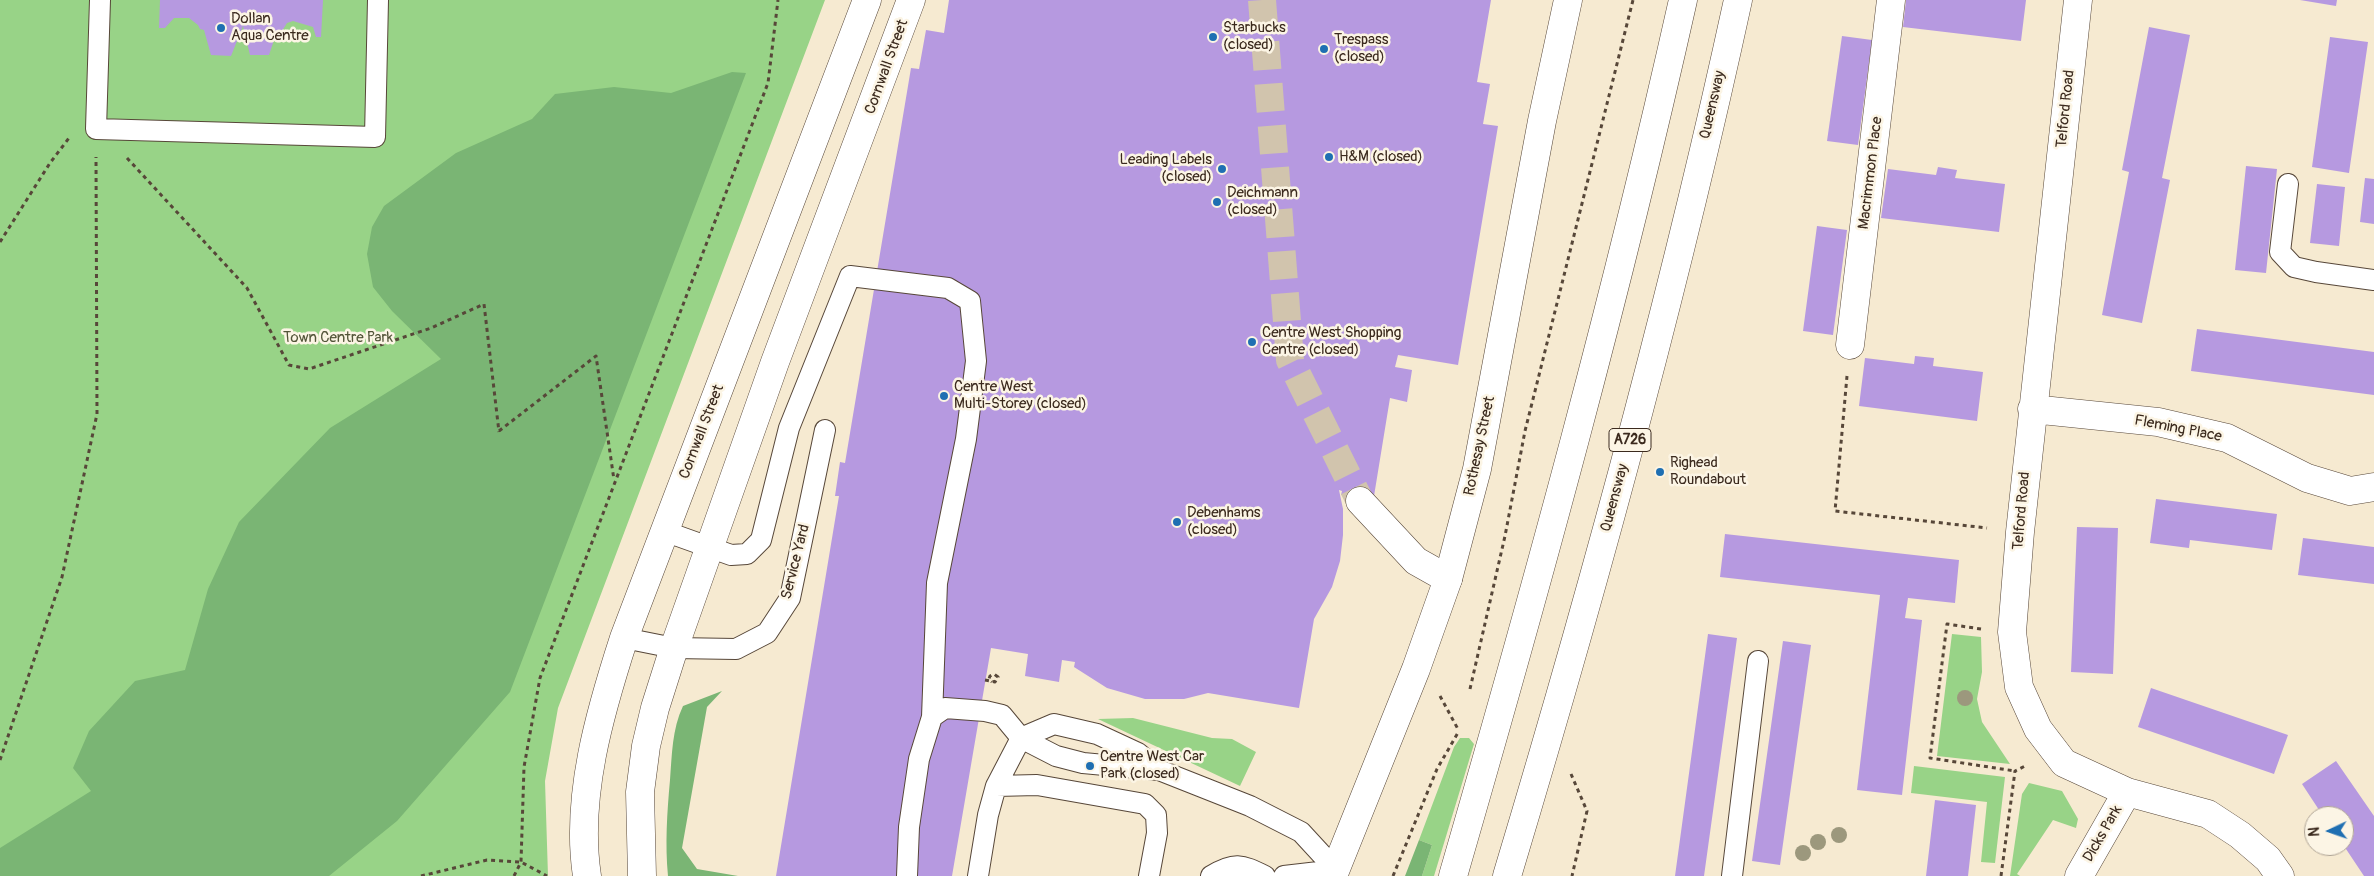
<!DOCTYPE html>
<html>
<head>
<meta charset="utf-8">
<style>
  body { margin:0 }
  #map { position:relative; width:2374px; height:876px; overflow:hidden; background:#f6ead1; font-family:Pangolin,sans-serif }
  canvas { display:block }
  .north { position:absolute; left:2304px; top:806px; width:50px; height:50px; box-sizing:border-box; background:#fcf5e5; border:1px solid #afa495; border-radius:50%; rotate:267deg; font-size:14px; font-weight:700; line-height:20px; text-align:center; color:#3b2a1e }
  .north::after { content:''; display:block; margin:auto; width:18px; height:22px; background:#1f6fb2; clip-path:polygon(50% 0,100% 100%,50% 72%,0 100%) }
</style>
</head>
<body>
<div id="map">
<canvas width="2374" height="876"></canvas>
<div class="north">N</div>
</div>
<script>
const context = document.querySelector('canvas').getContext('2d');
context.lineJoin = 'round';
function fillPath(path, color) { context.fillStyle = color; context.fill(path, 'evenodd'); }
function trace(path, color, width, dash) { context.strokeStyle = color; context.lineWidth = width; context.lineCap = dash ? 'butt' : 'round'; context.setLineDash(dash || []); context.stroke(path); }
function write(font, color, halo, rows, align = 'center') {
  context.font = font + ' Pangolin,sans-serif'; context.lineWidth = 5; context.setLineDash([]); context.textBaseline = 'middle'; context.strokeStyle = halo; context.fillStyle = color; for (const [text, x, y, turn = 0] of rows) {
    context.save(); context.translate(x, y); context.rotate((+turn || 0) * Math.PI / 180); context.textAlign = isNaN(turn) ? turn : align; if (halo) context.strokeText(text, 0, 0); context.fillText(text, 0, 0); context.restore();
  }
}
const green = new Path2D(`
  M0,0h825l-267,708 -13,73 3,95h-548z
  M1952,634l29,3 1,35 -5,27 5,23 28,42 -73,-8z
  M1133,718l79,20 20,1 24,13 -16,34 -142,-67z
  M1460,738h9l5,6 -40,132h-12l10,-31 -13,-5 35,-93z
  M1914,766l91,11 -10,86 -14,-1 6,-60 -76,-9z
  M2029,783l33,8 16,28 -2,9 -23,-8 -36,54 3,2h-10l12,-82z`);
const forest = new Path2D(`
  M732,72l14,1 -236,619 -113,129 -68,55h-329v-28l91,-57 -18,-23 16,-37 46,-50 50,-11 23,-81 31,-67 91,-94 111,-69 -49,-48 -19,-24 -6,-33 5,-27 12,-21 72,-53 76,-34 23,-25 59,-7 57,6z
  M722,691l-15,16 -25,141 15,21 41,7h-70c-3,-32 -1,-63 2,-96 2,-25 2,-51 13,-74z
  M1419,840l13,5 -10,31h-17z`);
const building = new Path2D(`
  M160,0h163l-2,37h-5l-3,-10 -20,-6 -6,2 -5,8h-5l-8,24h-19l-7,-29 -12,30 -20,-1 -7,-25 -4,-1 -2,-4 -9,-7h-15l-9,10h-6z
  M949,0h542l-14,82 13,2 -7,40 15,2 -40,239 -60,-10 -3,12 17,3 -5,32 -17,-4 -16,98 -5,4 -28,-5 1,-4 -3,-1 4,19v26l-3,26 -8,26 -18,32 -15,89 -91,-15 -24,6h-39l-38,-11 -33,-21 1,-5 -13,-2 -3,22 -34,-6 3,-22 -37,-6 -39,228h-176l63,-380h-4l5,-34 5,1 66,-395 8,1 7,-39 18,3z
  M1906,0h120l-5,41 -118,-14z
  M2300,0h37l-1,6z
  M2149,27l41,8 -28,143 8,2 -28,143 -40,-8 27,-143 -7,-2z
  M1842,36l30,4 -14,105 -31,-4z
  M2330,37l38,5 -19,131 -37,-6z
  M2246,166l31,3 -11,104 -31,-3z
  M1938,167l19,3 -2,8 50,6 -6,48 -118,-14 7,-49 48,6z
  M2365,178l9,1v45l-14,-2z
  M2317,184l28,3 -6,59 -29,-3z
  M1817,226l30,4 -14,105 -30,-4z
  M2197,329l177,23v43l-183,-24z
  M1915,356l19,2 -1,8 50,6 -6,49 -118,-15 6,-48 49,6z
  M2156,499l121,15 -5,36 -82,-10 -1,8 -39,-5z
  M2077,527l41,1 -5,146 -42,-2z
  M1725,534l234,26 -4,43 -47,-5 -3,20 17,2 -20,175 -45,-5 23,-195 -160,-18z
  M2303,538l71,9v37l-76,-9z
  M1708,634l29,4 -33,238h-29z
  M1783,641l28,4 -31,220 -28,-4z
  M2151,688l137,47 -14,39 -136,-47z
  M2336,761l38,55v60h-10l-20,-30v-30h-21l-21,-32z
  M1935,800l41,5 -8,71h-42z`);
const pedestrianTunnel = new Path2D(`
  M1262,0l28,360 70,141`);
const path = new Path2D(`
  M127,158l120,130 42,77 20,4 122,-41 53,-24 15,128
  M0,242l50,-79 19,-25
  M1847,376l-12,135 152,17
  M499,431l97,-75 18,124
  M1981,629l-34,-5 -17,134 85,13
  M985,680l10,2 3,-5 -4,-3 -4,2 -1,3 3,3
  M1470,689l35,-153 20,-105 108,-431
  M1440,696l19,35
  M0,760l62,-183 35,-163 -1,-257
  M1571,774l16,37 -15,65
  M421,876l66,-16 34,2 26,14
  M514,876l7,-14 3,-95 16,-89 228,-595 10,-83
  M1393,876l44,-107 22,-38
  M2001,876l14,-105 12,-6`);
const service = new Path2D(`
  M100,0l-4,129 279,8 3,-137
  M2288,184l-8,68 14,15 22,5 58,8
  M664,531l67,24 16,-1 14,-14 28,-112 61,-152 98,12 22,13 6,60 -10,78 -29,144 -5,134
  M624,638l50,10 62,1 31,-16 23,-35 35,-168
  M996,786l25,-48 35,18 27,7 76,7 91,36 51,26 35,38
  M907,876l2,-49 10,-68 13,-42 13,-9 40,3 17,4 19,23 33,-14 43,10 41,19 21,17
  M978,876l10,-61 8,-29 41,-1 108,19 11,11 1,18 -8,43
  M1211,876c23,-14 30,-12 54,0
  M1284,876l52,-6
  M1732,876l26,-215`);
const pedestrian = new Path2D(`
  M1360,501l56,60 32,18`);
const minor = new Path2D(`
  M2078,0l-58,532 -8,100 7,55 19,42 26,34 63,29 81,22 32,21 28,24 12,17
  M1850,345l41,-345
  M2032,409l126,13 69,16 80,40 43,13 24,-4
  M2079,876l48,-84`);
const tertiary = new Path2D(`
  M587,876c-12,-79 13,-164 37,-238l243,-638
  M642,876l-2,-84 6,-46 9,-38 19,-60 101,-286 136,-362
  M1333,876l83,-207 32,-90 29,-110 65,-348 26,-121`);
const trunk = new Path2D(`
  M1453,876c84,-290 164,-581 230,-876
  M1507,876c87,-289 167,-581 231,-876`);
const trees = [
  [1965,698],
  [1839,835],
  [1818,842],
  [1803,853]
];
const markers = [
  [221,28,5,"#1f6fb2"],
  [1213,37,5,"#1f6fb2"],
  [1324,49,5,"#1f6fb2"],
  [1329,157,5,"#1f6fb2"],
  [1222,169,5,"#1f6fb2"],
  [1217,202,5,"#1f6fb2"],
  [1252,342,5,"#1f6fb2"],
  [944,396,5,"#1f6fb2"],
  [1660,472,5,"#1f6fb2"],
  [1177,522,5,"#1f6fb2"],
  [1090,766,5,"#1f6fb2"]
];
const shields = [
  [1630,440,42]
];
const shieldNames = [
  ["A726",1630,440]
];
const poiNames = [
  ["Dollan",231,19],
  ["Aqua Centre",231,36],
  ["Starbucks",1223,28],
  ["(closed)",1223,45],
  ["Trespass",1334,40],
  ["(closed)",1334,57],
  ["H&M (closed)",1339,157],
  ["Leading Labels",1212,160,"right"],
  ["(closed)",1212,177,"right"],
  ["Deichmann",1227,193],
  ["(closed)",1227,210],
  ["Centre West Shopping",1262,333],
  ["Centre (closed)",1262,350],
  ["Centre West",954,387],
  ["Multi-Storey (closed)",954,404],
  ["Righead",1670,463],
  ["Roundabout",1670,480],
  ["Debenhams",1187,513],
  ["(closed)",1187,530],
  ["Centre West Car",1100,757],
  ["Park (closed)",1100,774]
];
const streetNames = [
  ["Cornwall Street",887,67,-70],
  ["Queensway",1713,105,-77],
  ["Telford Road",2066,109,-84],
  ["Macrimmon Place",1871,173,-83],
  ["Fleming Place",2178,429,11],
  ["Cornwall Street",702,432,-69],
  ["Rothesay Street",1480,446,-78],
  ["Queensway",1615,498,-75],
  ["Telford Road",2022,511,-85],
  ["Service Yard",796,562,-76],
  ["Dicks Park",2103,834,-60]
];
const parkNames = [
  ["Town Centre Park",338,338]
];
fillPath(green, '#98d387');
fillPath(forest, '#7ab574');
fillPath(building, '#b699e0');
trace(pedestrianTunnel, '#d1c4ad', 28, [28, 14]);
trace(service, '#574739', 22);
trace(pedestrian, '#574739', 29);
trace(minor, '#574739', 29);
trace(tertiary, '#574739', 29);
trace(trunk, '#574739', 29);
trace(path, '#574739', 3, [4, 4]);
trace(service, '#fff', 20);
trace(pedestrian, '#fff', 28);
trace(minor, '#fff', 28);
trace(tertiary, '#fff', 28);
trace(trunk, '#fff', 28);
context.fillStyle = '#9c987d';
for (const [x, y] of trees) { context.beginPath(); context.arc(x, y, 8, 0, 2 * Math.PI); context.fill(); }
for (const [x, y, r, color] of markers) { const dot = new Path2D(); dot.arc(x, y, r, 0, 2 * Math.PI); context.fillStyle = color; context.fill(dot); trace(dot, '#fcf5e5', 2); }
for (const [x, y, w] of shields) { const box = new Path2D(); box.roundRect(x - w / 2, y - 11.5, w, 23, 4); context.fillStyle = '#fcf5e5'; context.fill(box); trace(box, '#3b2a1e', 1); }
write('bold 14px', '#3b2a1e', null, shieldNames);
write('15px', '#3b2a1e', '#fcf5e5', poiNames, 'left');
write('15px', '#3b2a1e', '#fcf5e5', streetNames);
write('15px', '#525438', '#fcf5e5', parkNames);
</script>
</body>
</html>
